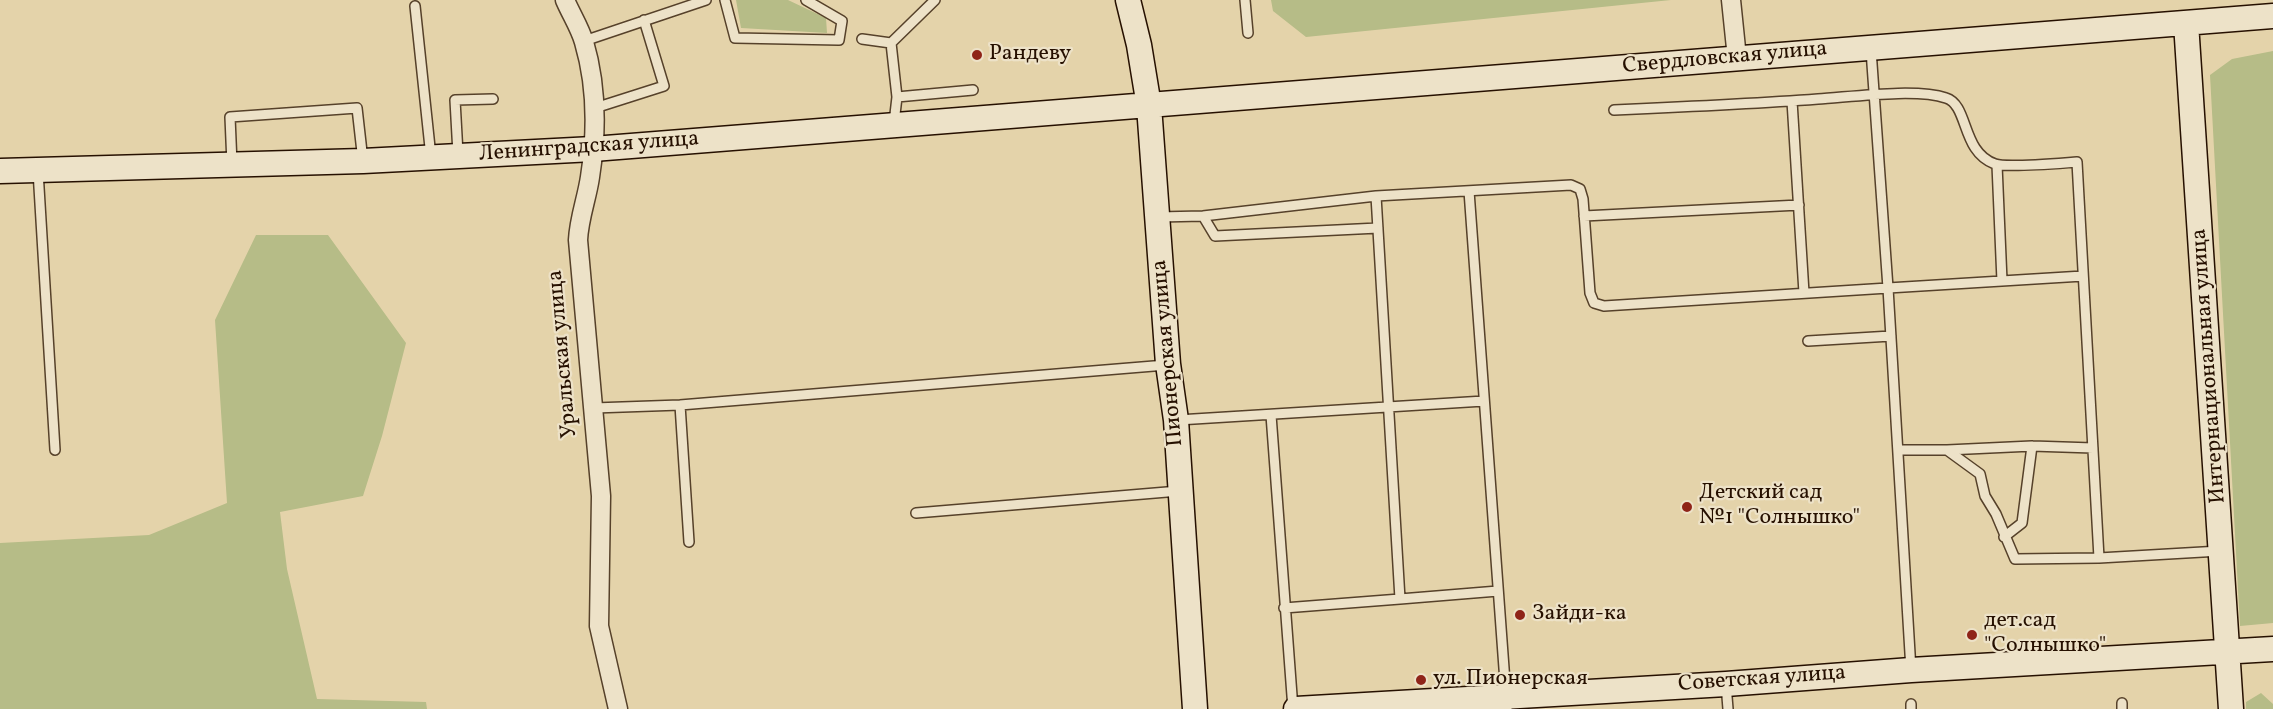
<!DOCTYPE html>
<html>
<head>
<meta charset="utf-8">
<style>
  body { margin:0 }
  canvas { display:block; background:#e4d3aa }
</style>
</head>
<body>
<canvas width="2273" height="709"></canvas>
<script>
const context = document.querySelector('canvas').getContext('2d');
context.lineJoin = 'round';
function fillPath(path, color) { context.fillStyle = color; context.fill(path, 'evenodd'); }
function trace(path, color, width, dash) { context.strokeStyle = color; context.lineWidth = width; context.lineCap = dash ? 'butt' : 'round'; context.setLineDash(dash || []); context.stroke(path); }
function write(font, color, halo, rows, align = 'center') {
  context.font = font + ' Vollkorn,serif'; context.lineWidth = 4.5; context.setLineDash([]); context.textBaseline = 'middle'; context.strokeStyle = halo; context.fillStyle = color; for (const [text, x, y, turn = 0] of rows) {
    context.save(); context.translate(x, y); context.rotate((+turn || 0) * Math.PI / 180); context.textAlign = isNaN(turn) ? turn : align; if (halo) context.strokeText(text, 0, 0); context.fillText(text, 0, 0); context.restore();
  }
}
const green = new Path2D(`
  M736,0h52l38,18 1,15 -86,-5z
  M1271,0h400l-365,37 -33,-26z
  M2273,51v572l-33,3 -30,-551 22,-16z
  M256,235h72l78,108 -24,93 -19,60 -83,16 7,57 30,130 109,3 1,7h-427v-166l149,-8 78,-32 -12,-183z
  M2261,693l12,11v5h-27v-7z`);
const lane = new Path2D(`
  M725,0l10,38 104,2 3,-19 -36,-21
  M1245,0l3,33
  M415,6l16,151
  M862,39l29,4 6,54 -3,26
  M584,41l122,-41
  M891,43l44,-43
  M1871,50l17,238 195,-12
  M897,97l76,-7
  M1792,101l12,192
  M595,108l69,-22 -20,-66
  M1614,110c68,-3 136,-6 204,-11 33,-2 98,-11 128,-1 23,7 15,54 49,66 12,4 67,-1 82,-2l22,396 -84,1 -19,-45 -11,-18 -5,-22 -33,-24h-49
  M458,154l-3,-54 38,-1
  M232,164l-2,-47 127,-9 6,53
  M1997,165l5,116
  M38,171l17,279
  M1469,191l38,518
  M1376,196l24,403 98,-8
  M1203,216l12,20 163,-8
  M1584,216l215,-11
  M1158,217l45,-1 173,-20 195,-11 9,4 3,10 7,94 4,10 10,3 284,-18 23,382
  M1808,341l83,-5
  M680,405l9,137
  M594,408l86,-3 486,-40
  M1271,415l22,294
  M1178,420l306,-19
  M1947,450l85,-4 61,2
  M916,513l263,-22
  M2004,537l18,-14 10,-77
  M2099,558l121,-7
  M1284,608l116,-9
  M1726,684l2,25
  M2122,703v6
  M1911,704v5`);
const street = new Path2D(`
  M565,0c6,14 15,28 19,42 13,44 13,90 6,135 -3,21 -11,41 -12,63l23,256 -2,130 19,83
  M1731,0l6,58`);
const secondary = new Path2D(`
  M1128,0l11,45 10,61 19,258 8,56 19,289
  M2186,23l45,686
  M0,171l363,-10 230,-12 1680,-133
  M1296,709l430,-25 185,-14 362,-21`);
const markers = [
  [977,55,6,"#8f2418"],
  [1687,507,6,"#8f2418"],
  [1520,615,6,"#8f2418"],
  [1972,635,6,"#8f2418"],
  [1421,680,6,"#8f2418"]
];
const poiNames = [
  ["Рандеву",989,55],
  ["Детский сад",1699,494],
  ["№1 \"Солнышко\"",1699,519],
  ["Зайди-ка",1532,615],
  ["дет.сад",1984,622],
  ["\"Солнышко\"",1984,647],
  ["ул. Пионерская",1433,680]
];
const streetNames = [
  ["Свердловская улица",1725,59,-5],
  ["Ленинградская улица",589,148,-4],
  ["Пионерская улица",1169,353,-95],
  ["Уральская улица",564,354,-95],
  ["Интернациональная улица",2210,366,-94],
  ["Советская улица",1762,680,-4]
];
fillPath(green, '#b6bc87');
trace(lane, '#56412a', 12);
trace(street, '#56412a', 21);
trace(secondary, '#261000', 27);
trace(lane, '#ede2c8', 9);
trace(street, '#ede2c8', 18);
trace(secondary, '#ede2c8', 24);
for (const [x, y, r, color] of markers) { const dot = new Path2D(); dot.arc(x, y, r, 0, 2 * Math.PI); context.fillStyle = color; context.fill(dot); trace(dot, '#ede2c8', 2); }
write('22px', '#261000', '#ede2c8', poiNames, 'left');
write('22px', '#261000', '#ede2c8', streetNames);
</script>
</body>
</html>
